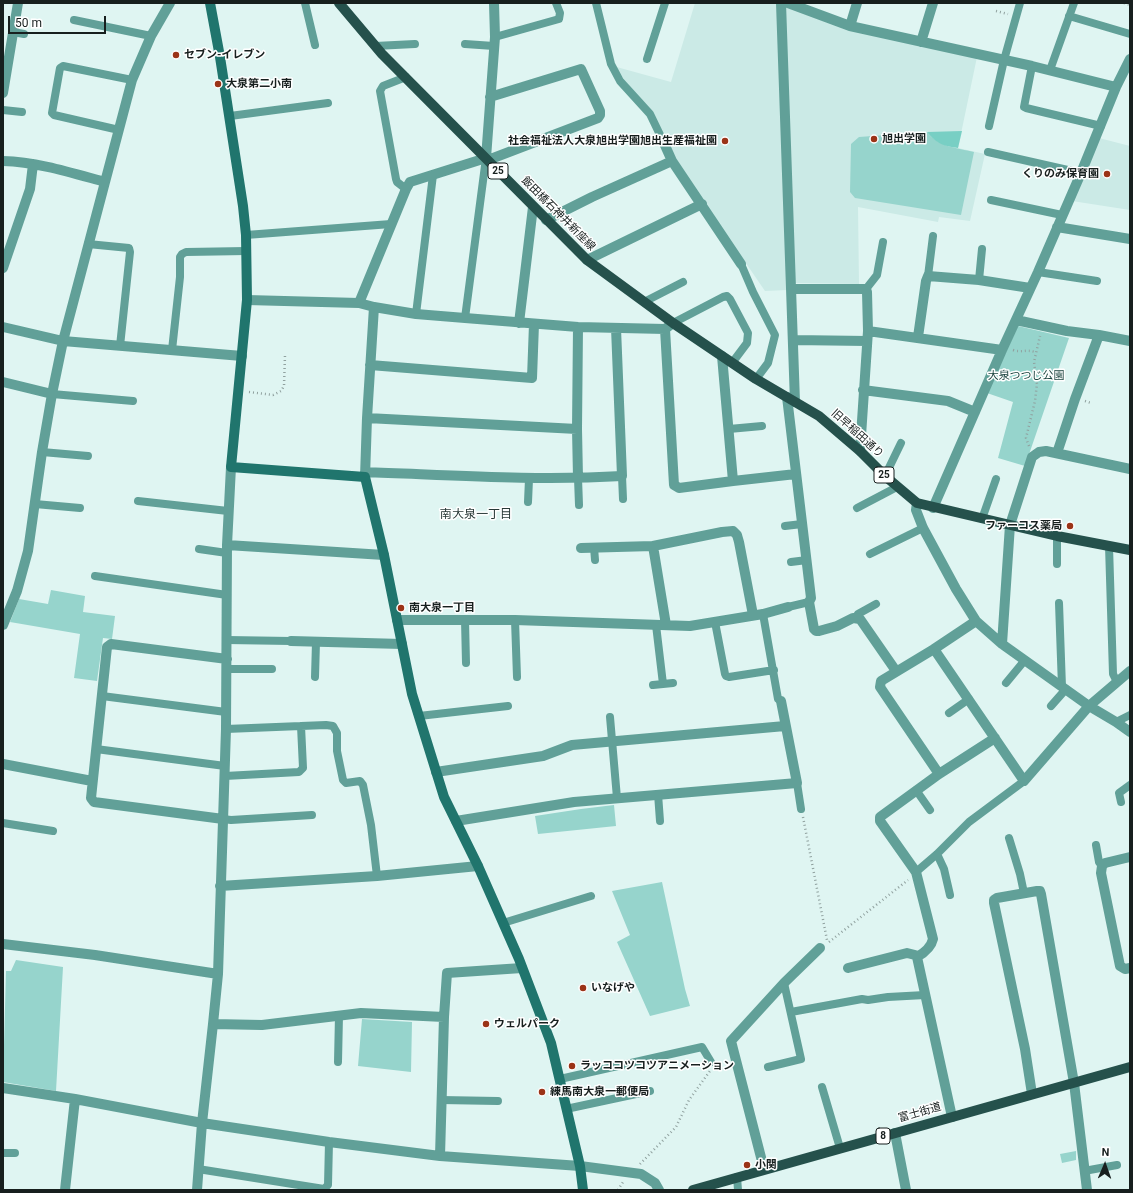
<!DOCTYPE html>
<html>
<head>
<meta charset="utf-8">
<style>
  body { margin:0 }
  #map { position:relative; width:1133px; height:1193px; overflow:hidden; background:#dff5f2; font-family:Roboto,sans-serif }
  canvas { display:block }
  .frame { position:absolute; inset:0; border:4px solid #171f1e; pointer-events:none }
  .north { position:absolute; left:1085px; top:1145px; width:40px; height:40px; -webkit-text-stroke:3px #fff; paint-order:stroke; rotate:2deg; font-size:11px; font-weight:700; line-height:16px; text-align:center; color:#171f1e }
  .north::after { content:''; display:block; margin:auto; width:14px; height:18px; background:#171f1e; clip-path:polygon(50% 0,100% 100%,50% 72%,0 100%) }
  .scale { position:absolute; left:8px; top:16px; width:98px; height:18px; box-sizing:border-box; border:2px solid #171f1e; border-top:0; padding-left:5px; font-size:12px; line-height:14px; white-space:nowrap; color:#171f1e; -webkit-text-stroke:3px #fff; paint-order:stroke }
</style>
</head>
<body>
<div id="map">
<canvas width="1133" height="1193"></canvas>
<div class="frame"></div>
<div class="north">N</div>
<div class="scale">50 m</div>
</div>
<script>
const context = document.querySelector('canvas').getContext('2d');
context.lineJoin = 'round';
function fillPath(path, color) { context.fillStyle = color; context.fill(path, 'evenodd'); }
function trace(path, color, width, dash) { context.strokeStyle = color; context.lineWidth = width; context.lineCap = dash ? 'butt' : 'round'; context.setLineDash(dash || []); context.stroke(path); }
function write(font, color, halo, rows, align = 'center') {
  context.font = font + ' Roboto,"Noto Sans JP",sans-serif'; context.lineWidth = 3; context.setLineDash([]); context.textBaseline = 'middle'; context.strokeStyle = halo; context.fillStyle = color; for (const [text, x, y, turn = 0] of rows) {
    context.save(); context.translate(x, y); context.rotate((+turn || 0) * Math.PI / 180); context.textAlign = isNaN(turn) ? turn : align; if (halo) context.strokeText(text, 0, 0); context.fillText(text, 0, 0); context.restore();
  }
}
const built = new Path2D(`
  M695,3h83l9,287 -22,1 -85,-124 -26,-52 -41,-49 58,16z
  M783,5l194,52 -19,91 27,6 -15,67 -31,-4 -1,5 -80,-15 1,77 -65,-1z
  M1099,138l31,8v64l-58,-9z`);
const green = new Path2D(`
  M927,132c11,15 30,16 47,20l-13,63 -106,-17 -5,-6 1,-48 8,-7z
  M1018,326l51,12 -44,128 -27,-8 15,-56 -26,-9z
  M51,590l34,6 -2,16 32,4 -3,23 -9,-1 -6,43 -23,-3 6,-44 -70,-12 9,-23 29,5z
  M614,805l2,21 -78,8 -3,-18 46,-7z
  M662,882l23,107 5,17 -40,10 -33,-74 13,-7 -18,-44z
  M16,960l47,7 -7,124 -53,-9 3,-111h5z
  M362,1019l50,3 -1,50 -53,-6z
  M1076,1151v9l-14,3 -2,-9z`);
const forest = new Path2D(`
  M962,131l-4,17c-15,-2 -21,-4 -31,-16z`);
const path = new Path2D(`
  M1124,3l6,2
  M996,11l12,3
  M1013,350c9,3 12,-1 22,2
  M249,392l24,3 8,-4 3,-5 1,-31
  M1085,401l6,2
  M1029,446l-3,-8 9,-37 2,-17 -3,-22 6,-26
  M803,817l24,123
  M829,942l79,-62
  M640,1164l36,-37 13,-27 21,-29
  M618,1190l5,-8`);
const lane = new Path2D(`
  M305,3l10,42
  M596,3l15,61 9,17 30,33 13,27
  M1069,16l61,18
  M74,20l77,16
  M13,32l11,2
  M495,37l64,-18 1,-6 -4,-10
  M465,44l29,2
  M375,46l40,-2
  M647,59l18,-56
  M1032,66l-8,41 2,1 75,18
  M1050,70l24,-67
  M3,110l19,2
  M230,116l98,-13
  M989,126l15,-66 16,-57
  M119,130l-65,-15 -2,-2 8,-45 3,-2 69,14
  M988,152l93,21
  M406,189l-9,-7 -1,-3 -16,-88 3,-5 23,-9
  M991,200l71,15
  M246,235l145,-11
  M88,244l41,4 1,4 -10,94
  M741,264l12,28 22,43 -7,28 -12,16
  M1038,272l59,9
  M928,276l5,-40
  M979,280l3,-31
  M866,289l11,-14 6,-33
  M644,302l39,-20
  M416,314l17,-139
  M465,318l21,-160
  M673,323l50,-26 4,-1 3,3 18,34 -1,10 -15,20
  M172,350l8,-73v-20l2,-3 4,-2 60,-1
  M52,394l81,7
  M729,429l33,-3
  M42,452l46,4
  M622,476l1,23
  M885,476l16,-33
  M578,478l1,27
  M138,501l90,10
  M528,502l1,-23
  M35,504l45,4
  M857,508l40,-21
  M982,519l14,-40
  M785,526l17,-2
  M1109,546l4,128 4,8
  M594,547l1,13
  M199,549l28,4
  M870,554l53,-26
  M791,562l16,-2
  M1057,564v-28
  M95,576l132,19
  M1059,603l3,84
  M788,607l21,-5
  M763,614l15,85 3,2
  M856,617l2,-3 18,-10
  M465,620l1,43
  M515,620l2,57
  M715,622l10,52 1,2 3,1 45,-7
  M227,640l64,1
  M227,669h45
  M315,677l1,-35
  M1006,683l19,-23
  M663,684l10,-1
  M653,685l10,-1 -7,-59
  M102,696l124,16
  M1051,706l15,-17
  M949,713l20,-14
  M419,716l89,-10
  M610,717l7,81
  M1116,722l14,-7
  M226,729l100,-4 7,1 4,7v18l6,29 3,3 14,-2 3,4 8,40 6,51
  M96,749l129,17
  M225,776l74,-4 4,-4 -2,-42
  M797,783l4,26
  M916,790l14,20
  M658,794l2,27
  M1121,802l-2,-9 11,-8
  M223,819l8,1 81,-5
  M3,823l50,8
  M1009,838l11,36 4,19
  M1096,845l3,17 3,4
  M937,854l7,15 6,26
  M916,872l21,-18 32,-32 55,-41
  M503,923l88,-27
  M791,1012l71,-13 6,1 20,-3 37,-2
  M338,1062l1,-47
  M768,1067l33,-8 -17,-76
  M560,1079l142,-32 9,15
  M822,1087l18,61
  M441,1100l57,1
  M566,1109l84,-18
  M3,1153h12
  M198,1169l126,20 4,-4 1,-43
  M1084,1171l33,-6
  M737,1177l1,13`);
const street = new Path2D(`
  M781,3l14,399
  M788,3l62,23 182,40 84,21
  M850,26l7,-23
  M921,42l12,-39
  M3,93l15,-90
  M663,141l9,20 69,103
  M488,160l110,-42 2,-3v-4l-19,-42 -91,28
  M3,161c35,1 69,12 102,21
  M546,220l46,-23 80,-36
  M1057,227l73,12
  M587,260l115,-56
  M3,268l27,-79 3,-25
  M791,289h75l1,3 1,39 -8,120
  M247,300l112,3 15,4 42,7 49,4 113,9 87,2 8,-6
  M359,303l47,-114 4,-7 76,-24 9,-121 -1,-34
  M1016,320l51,11 32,4 31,6
  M519,323l14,-116
  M3,327l60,14 179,15
  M578,327l-1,102 1,49
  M665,329l9,156 5,3 54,-7 -11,-125
  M868,331l134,19
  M918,337l8,-56 2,-5 51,4 51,8
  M793,340l74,1
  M370,365l162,13 2,-54
  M3,382l49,12
  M863,390l85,11 27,11
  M787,397l24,201 -2,4 5,27 2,2h3l18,-5 16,-8 7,1 36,52
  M367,418l210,11
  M1057,453l18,-54 24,-64
  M365,472c86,3 171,9 257,4l-6,-148
  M365,477l2,-59 7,-111
  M733,481l63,-7
  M917,503l-1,7 7,18 33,61 20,32 26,23 87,62 27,16 14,10
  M933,508l69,-158 36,-78 43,-99 35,-86 14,-28
  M227,545l157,10
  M653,546l69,-14 11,-1 4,4 2,7 14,73
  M581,548l72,-2 13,79
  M397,620h118l175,6 73,-12 25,-7
  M3,625l14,-34 11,-40 14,-99 10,-58 11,-53 69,-261 19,-44 19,-33
  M291,641l111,3
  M1002,644l8,-119 22,-68 7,-5 7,-1 84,18
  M934,649l90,132 65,-75 41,-35
  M3,764l89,17
  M436,772l107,-16 29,-11 213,-19
  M939,774l-59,-87 1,-6 53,-32 42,-28
  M223,819l-129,-17 -3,-4 16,-151 4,-3 116,15
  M456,821l118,-19 223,-19 -16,-82
  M1130,857l-25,6 -3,3 -1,7 19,93 5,3 5,-1
  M220,886l157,-10 101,-10
  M3,944l92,11 123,19
  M848,968l59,-15 8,2 2,2
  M213,1024l49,1 99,-12 83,4
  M3,1088l72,11 127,24 127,19 111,14 140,10 61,8 14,9 4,7
  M1032,1094l-7,-45 -31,-146v-3l3,-2 40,-7h3l1,3 33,189 13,107
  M952,1117l-35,-160c7,-4 14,-9 16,-18l-17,-67 -36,-51v-4l59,-43 56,-36
  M895,1133l11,57
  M440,1156l4,-139 3,-44 75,-5
  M764,1169l-33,-128 53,-58 36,-35
  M65,1190l10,-91
  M197,1190l5,-67 11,-99 5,-50 8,-245 1,-184 4,-78`);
const secondary = new Path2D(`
  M210,3l10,54 23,149 3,29 1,65 -16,167 134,10 19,78 28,139 32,103 34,69 41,93 32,84 29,123 3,24`);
const primary = new Path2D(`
  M339,3l43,51 205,206 86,63 83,56 63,37 41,35 25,25 32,27 140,33 73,14
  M693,1190l437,-123`);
const markers = [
  [176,55,4,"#9b3317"],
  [218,84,4,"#9b3317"],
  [874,139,4,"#9b3317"],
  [725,141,4,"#9b3317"],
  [1107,174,4,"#9b3317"],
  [1070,526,4,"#9b3317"],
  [401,608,4,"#9b3317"],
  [583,988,4,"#9b3317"],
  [486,1024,4,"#9b3317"],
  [572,1066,4,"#9b3317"],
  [542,1092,4,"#9b3317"],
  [747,1165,4,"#9b3317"]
];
const shields = [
  [498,171,20],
  [884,475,20],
  [883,1136,14]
];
const shieldNames = [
  ["25",498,171],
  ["25",884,475],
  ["8",883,1136]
];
const poiNames = [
  ["セブン-イレブン",184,55],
  ["大泉第二小南",226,84],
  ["旭出学園",882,139],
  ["社会福祉法人大泉旭出学園旭出生産福祉園",717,141,"right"],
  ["くりのみ保育園",1099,174,"right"],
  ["ファーコス薬局",1062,526,"right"],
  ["南大泉一丁目",409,608],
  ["いなげや",591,988],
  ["ウェルパーク",494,1024],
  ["ラッココツコツアニメーション",580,1066],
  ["練馬南大泉一郵便局",550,1092],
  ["小関",755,1165]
];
const streetNames = [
  ["飯田橋石神井新座線",558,214,45],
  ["旧早稲田通り",857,434,42],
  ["富士街道",920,1113,-16]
];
const parkNames = [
  ["大泉つつじ公園",1026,376]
];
const neighbourhoodNames = [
  ["南大泉一丁目",476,515]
];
fillPath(built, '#cbeae6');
fillPath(green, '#96d4cc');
fillPath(forest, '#78cfc4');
trace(path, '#90a19f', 2.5, [1, 3]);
trace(lane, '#61a098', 8);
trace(street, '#61a098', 10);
trace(secondary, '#20756d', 10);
trace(primary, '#25514c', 10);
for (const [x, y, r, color] of markers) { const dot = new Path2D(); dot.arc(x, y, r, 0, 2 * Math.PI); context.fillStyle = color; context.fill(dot); trace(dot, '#fff', 1.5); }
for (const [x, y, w] of shields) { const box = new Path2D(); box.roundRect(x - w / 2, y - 8, w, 16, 3); context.fillStyle = '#fff'; context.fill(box); trace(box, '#171f1e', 1); }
write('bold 10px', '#171f1e', null, shieldNames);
write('bold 11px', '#171f1e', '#fff', poiNames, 'left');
write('11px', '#171f1e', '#fff', streetNames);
write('11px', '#1b443f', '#fff', parkNames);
write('12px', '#283937', '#fff', neighbourhoodNames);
</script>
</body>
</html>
